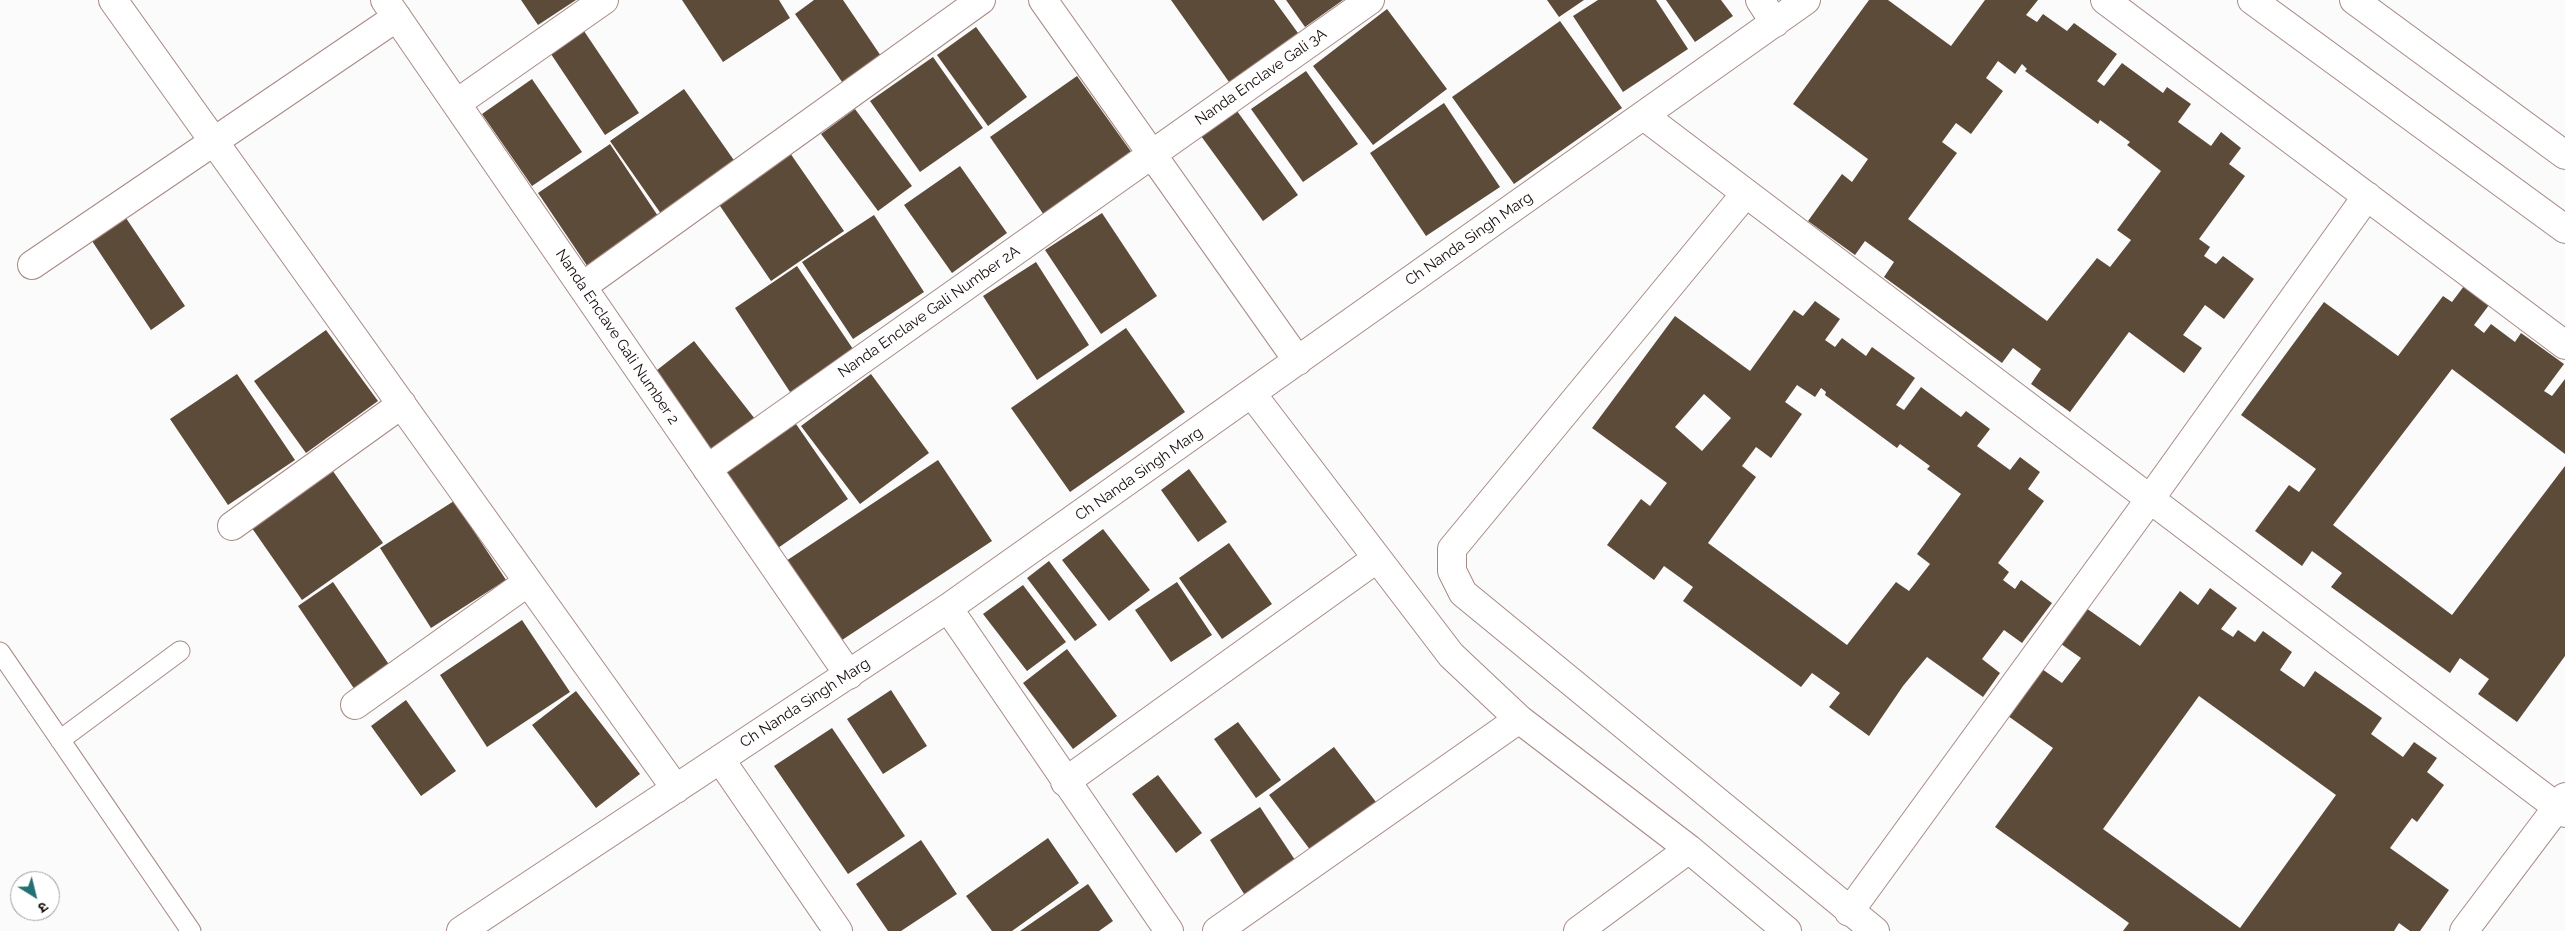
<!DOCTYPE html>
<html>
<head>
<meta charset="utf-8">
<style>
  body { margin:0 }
  #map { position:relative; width:2565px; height:931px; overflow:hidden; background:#fbfbfb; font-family:Raleway,"Noto Sans Devanagari",sans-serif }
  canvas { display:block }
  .north { position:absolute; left:10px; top:871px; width:50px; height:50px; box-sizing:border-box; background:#fff; border:1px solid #a29e9d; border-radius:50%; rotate:144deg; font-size:14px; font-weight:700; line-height:20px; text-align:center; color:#160c0a }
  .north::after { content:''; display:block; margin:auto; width:18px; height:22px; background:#257075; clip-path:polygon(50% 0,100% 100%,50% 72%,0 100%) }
</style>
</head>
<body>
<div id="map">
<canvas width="2565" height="931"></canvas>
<div class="north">उ</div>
</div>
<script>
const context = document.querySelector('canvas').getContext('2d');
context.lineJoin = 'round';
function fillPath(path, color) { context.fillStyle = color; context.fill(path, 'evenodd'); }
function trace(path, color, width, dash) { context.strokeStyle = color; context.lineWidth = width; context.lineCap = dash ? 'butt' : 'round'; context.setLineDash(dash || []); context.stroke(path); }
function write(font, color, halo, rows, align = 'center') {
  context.font = font + ' Raleway,sans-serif'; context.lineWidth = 5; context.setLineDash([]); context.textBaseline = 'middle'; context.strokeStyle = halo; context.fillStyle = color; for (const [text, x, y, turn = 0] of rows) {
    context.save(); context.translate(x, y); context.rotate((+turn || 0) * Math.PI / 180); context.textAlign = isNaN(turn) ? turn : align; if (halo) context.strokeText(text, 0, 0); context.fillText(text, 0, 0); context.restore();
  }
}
const building = new Path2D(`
  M521,0h55l-38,25z
  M682,0h97l11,18 -67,44z
  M814,0h29l42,62 -38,27 -52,-75z
  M1171,0h103l24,33 -69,49z
  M1286,0h57l-38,27z
  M1547,0h37l-25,17z
  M1598,0h58l32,49 -65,43 -50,-76z
  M1666,0h55l12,16 -38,26z
  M1869,0h19l63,46 34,-46h53l-12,15 11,7 6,-8 24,17 7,-8 43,31 -20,27 7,5 18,-23 41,30 4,-6 24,17 -13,18 33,24 10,-14 20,16 -12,16 16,12 -46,63 11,8 -6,9 12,8 7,-8 31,23 -30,40 -19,-14 -22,30 19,13 -18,25 -55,-41 -59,80 -39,-28 10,-15 -28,-21 -11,15 -118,-86 10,-15 -29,-21 -10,14 -47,-34 34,-47 10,8 16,-23 -75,-55zM1998,61l17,13 7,-10 5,5 -2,2 73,53 2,-4 30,22 -3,3 34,26 -44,59 14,10 -21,27 -13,-9 -50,63 -139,-102 49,-66 -15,-11 14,-19 15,11 32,-43 -17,-13z
  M1387,9l60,80 -74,56 -60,-79z
  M1560,21l62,87 -108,76 -62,-87z
  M976,27l51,70 -39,29 -51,-71z
  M584,31l55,82 -34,22 -54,-81z
  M933,57l50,71 -63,44 -50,-71z
  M1306,71l52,73 -55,38 -52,-73z
  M1077,76l55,77 -88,62 -54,-78z
  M532,79l50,73 -50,34 -50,-72z
  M684,89l54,77 -74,52 -54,-77z
  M1444,103l56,84 -74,49 -56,-83z
  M855,109l57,77 -34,25 -57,-77z
  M1237,111l61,84 -35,26 -62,-85z
  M610,144l52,78 -72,48 -52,-77z
  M790,153l54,78 -73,50 -53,-78z
  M960,166l47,67 -55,40 -48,-68z
  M1102,213l55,83 -56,38 -56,-84z
  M874,215l50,77 -71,47 -51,-77z
  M126,218l59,88 -34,24 -59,-89z
  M1036,262l53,83 -52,35 -54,-84z
  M797,266l56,83 -63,43 -55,-84z
  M2464,286l25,19 -15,20 10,8 7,-9 24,18 6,-9 43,31 -20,27 8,5 13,-17v75l-113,-85 -119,156 119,90 113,-149v190l-48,66 -39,-28 11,-15 -29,-21 -10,15 -119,-86 11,-14 -30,-22 -10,15 -47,-35 34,-46 10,7 17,-23 -75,-54 83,-113 74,54 45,-60 9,6z
  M1815,301l25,18 -15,21 10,7 7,-9 24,18 6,-9 43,31 -19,27 8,5 17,-23 40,30 5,-6 24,18 -13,17 33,24 10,-13 20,15 -12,17 16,12 -46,62 11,9 -6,8 12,9 6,-9 31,23 -30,40 -18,-13 -22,29 18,14 -17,24 -56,-40 -24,29 -34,50 -40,-29 11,-14 -28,-20 -11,14 -118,-86 10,-14 -29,-21 -10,14 -47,-35 34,-46 9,7 17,-23 -75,-55 83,-112 75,55 44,-61 9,6zM1797,385l18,12 6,-9 5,4 -1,3 72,53 3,-4 30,22 -3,3 34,25 -44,60 13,10 -21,27 -13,-9 -49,63 -139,-102 48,-66 -14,-11 14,-19 15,11 31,-44 -17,-12zM1704,394l27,24 -29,33 -27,-24z
  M1126,328l59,84 -115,80 -59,-84z
  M326,330l52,71 -72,52 -52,-72z
  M694,341l61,78 -42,33 -61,-78z
  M237,374l58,86 -67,45 -58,-86z
  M871,374l58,79 -69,51 -59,-78z
  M796,424l52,75 -70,49 -52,-76z
  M938,460l54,81 -153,101 -53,-81z
  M328,464l55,79 -81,57 -55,-79z
  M1189,469l38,53 -29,20 -37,-52z
  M454,501l52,79 -75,48 -51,-80z
  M1103,529l47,61 -41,31 -47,-61z
  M1229,543l43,61 -50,35 -43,-61z
  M1049,561l48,64 -22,16 -48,-63z
  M333,582l57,84 -35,24 -57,-84z
  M1177,582l35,53 -41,27 -36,-52z
  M1023,585l43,57 -39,29 -44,-57z
  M2210,588l27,20 -16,21 12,8 5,-7 17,12 8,-11 29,21 -12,18 24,17 11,-16 67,47 -11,16 32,23 11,-15 23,16 -10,14 17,13 -27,37 -5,-4 -22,30 59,42 -29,41h-10l-11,-8 -5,8h-271l6,-8 -134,-96 58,-79 -45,-32 34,-47 20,14 19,-25 -20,-14 25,-36 54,38 40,-55 18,14zM2199,696l137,99 -96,133 -137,-99z
  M522,620l48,72 -83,55 -47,-72z
  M1067,649l50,67 -44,33 -50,-66z
  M891,690l36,56 -44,28 -36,-55z
  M576,691l64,83 -44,34 -64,-83z
  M406,700l50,71 -35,25 -50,-70z
  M1238,722l43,58 -25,18 -42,-59z
  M832,728l73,108 -57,38 -74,-108z
  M1334,747l42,55 -65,49 -42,-56z
  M1158,775l44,58 -26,20 -44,-59z
  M1260,807l37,56 -51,34 -36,-57z
  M1048,838l31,45 -67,48h-20l-26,-35z
  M921,840l36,54 -56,37h-13l-32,-47z
  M1088,884l25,37 -14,10h-79z`);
const service = new Path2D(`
  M0,652l191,279
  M60,740l120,-89`);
const minor = new Path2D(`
  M113,0l563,789
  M385,0l464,675
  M1043,0l255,361
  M1760,0l15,23
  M2105,0l460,345
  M457,103l147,-103
  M1644,116l921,697
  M1746,193l-294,356v22l11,22 412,338
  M32,265l365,-248
  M583,286l398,-286
  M1252,394l199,261 68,64 170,130 98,82
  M707,469l663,-469
  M232,526l170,-122
  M948,608l221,323
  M355,705l173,-123
  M720,759l118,172
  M1065,782l311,-223
  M1849,912l301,-413 217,-303
  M461,931l487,-323 858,-608
  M1217,931l302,-212
  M1578,931l111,-82
  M2464,931l101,-134`);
const tertiary = new Path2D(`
  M2252,0l313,229
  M2354,0l211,155`);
const streetNames = [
  ["Nanda Enclave Gali 3A",1261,77,-35],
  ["Ch Nanda Singh Marg",1469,239,-35],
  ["Nanda Enclave Gali Number 2A",929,312,-35],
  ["Nanda Enclave Gali Number 2",617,337,56],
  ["Ch Nanda Singh Marg",1139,474,-35],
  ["Ch Nanda Singh Marg",805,703,-33]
];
fillPath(building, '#5d4b39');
trace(service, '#a78a84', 21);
trace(minor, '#a78a84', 30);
trace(tertiary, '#a78a84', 30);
trace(service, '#fff', 19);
trace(minor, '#fff', 28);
trace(tertiary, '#fff', 28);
write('15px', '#160c0a', '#fff', streetNames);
</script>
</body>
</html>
